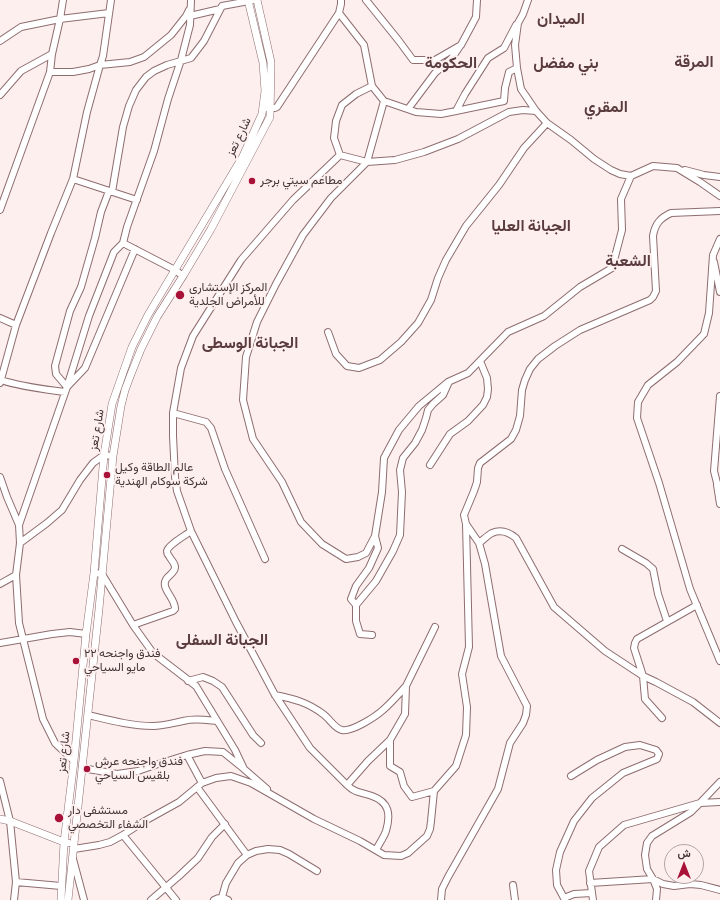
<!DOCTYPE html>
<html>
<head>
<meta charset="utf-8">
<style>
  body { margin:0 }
  #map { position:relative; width:720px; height:900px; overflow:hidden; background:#feefef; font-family:"PT Sans Narrow",Vazirmatn,sans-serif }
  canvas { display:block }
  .north { position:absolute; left:664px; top:844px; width:40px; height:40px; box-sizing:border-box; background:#feefef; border:1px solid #b3a5a5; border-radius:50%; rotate:0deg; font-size:11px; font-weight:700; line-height:16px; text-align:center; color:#433536 }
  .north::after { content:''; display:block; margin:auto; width:14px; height:18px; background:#a81138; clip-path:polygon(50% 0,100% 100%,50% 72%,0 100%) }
</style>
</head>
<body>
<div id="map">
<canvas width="720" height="900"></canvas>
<div class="north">ش</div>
</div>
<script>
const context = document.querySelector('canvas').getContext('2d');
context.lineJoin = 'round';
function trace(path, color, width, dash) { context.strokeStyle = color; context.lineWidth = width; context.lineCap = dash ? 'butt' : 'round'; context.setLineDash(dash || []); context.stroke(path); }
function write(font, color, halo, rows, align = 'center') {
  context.font = font + ' "PT Sans Narrow",Vazirmatn,sans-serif'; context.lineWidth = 4; context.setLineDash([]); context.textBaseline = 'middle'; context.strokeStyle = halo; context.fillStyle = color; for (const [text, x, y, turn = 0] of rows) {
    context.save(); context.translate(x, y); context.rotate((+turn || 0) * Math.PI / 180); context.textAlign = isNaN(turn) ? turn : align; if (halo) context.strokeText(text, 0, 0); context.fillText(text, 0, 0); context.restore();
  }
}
const minor = new Path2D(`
  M366,0l33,41 14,19h22l26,-15 15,-28 1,-17
  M528,0l-5,14 -5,9 -3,22 2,23 4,21 15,22 11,12 24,17 23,19 17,11 9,4 11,2 22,-10 24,2 23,14 20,14
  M339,13l25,32 8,41 -16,8 -14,11 -6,16 -2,17 6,17 27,7 28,-2 29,-8 34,-13 51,-27 14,-2 13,1
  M190,16l30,-7
  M0,41l21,-14 39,-8 49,-6
  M50,72h23l16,-3 11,-4 30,-3 14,-5 27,-22 15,-19 3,-6
  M372,86l12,15 32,11 25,2 15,-3 48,-10 1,-13 4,-16 8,-4
  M0,95l21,-24 31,-17
  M384,101l-17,61 -36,36 -28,37 -27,49 -19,38 -11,35 -3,43 10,39 29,43 19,40 21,22 24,15 12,-2 8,-4 9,-17 7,-44 2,-34 15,-28 20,-24 29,-24 20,-9 40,-41 36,-16 36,-29 32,-19 10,-38 -1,-31 10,-23
  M267,108h8l2,-1 62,-94 2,-9v-4
  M408,109l27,-36 17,-15 8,-12
  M456,111l9,-17 23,-36 16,-10 12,-23
  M340,155l-47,45 -52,60 -48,76 -12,32 -8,45v23l2,41 2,14 14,40 45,91 39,73 35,53 37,37c8,8 14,7 25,11 17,6 19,18 14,35 -2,6 -7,13 -10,19
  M685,170l19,5 16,2
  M73,179l64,21
  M109,191l-8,21 -6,26 -14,49 -11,24 -15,55 1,8 11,13 18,-19 50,-119
  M112,192l11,-65 6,-21 7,-16 10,-13 8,-6 13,-6 24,-7 13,-17 18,-35 32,-6
  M0,210l50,-138 2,-18 8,-35 3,-19
  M720,239l-7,16 -4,58 -5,21 -27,28 -29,23 -10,17 -1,16 22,65 31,106 30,72
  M123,243l52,27 8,6
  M714,262l6,30
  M0,318l16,7
  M328,332l8,22 11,12 12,2 21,-8 21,-18 17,-19 13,-23 7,-22 8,-18 20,-34 33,-41 25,-37 23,-25
  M1,380c21,7 42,9 64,12
  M0,383l16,-58 35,-92 22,-54 14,-67 13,-47 3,-9 8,-56
  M720,396l-6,75 3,12 3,4
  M173,413l33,9 5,6 14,41 40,90
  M430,465l20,-31 18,-13 15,-16 4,-8 1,-8 -1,-11 -7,-17
  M0,477l7,20 12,28 1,18 -4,32 3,48 24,96 12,24 19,18
  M717,485l3,19
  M19,525l48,-138 22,-71 25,-64 9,-9 4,-16 27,-76 14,-52 13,-39 9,-35 1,-25
  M20,543l27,-20 15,-13 18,-30 13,-17 11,-8 9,1
  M479,543c4,-3 9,-8 13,-10 9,-4 18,0 24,5l38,69 51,44 38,25 13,6 37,20 27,21
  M622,549l24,14 7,6 5,25 9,27
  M94,573l8,1 31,51 20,28 43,33 39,64 9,19
  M0,584l16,-9
  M356,605l-5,-6 5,-13 13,-18 9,-20 -3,-12
  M133,625l40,-14 2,-2c0,-9 -8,-15 -10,-23 -2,-10 10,-11 10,-19 0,-4 -4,-7 -6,-11 -1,-1 -2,-3 -2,-5 1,-6 19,-16 24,-20
  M372,635l-12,-1 -4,-13v-16l20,-24 17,-30 7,-16 2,-43 -2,-22 3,-12 12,-15 7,-13 4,-12 2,-8 5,-6 10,-9 5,-11
  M0,643l52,-9 18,-2 16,2
  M188,681l15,-4 10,4 9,6 31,48 8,8
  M275,695c19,4 32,7 48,19 7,5 11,14 19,16 10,2 33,-13 41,-20 8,-7 16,-16 23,-24
  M88,715c21,5 43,11 65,11 10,0 20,-3 30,-5 12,-3 23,-1 34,0
  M662,718l-17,-19 -2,-23 -9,-28 1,-5 2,-4 60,-34
  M390,740v26l10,6 4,14 8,11 22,-6 22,-25 10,-31 1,-28 -5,-33 7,-27 -3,-123
  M187,755l15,28
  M82,768l35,6 21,-3 20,-7 29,-9 18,-4 18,1 21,17 23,20
  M0,781l10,40 6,61 -2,18
  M347,785l21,-24 22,-21 15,-26 1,-28 29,-59
  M197,787l50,68
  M123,835l53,65
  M74,849l25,-4 11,-3 13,-7 20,-13 36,-20 23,-19 14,-5 15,-2 20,7 63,36 46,22 24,14 17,1 7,-3 19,-17 3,-7 1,-8 3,-30
  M73,859l11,41
  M16,882l45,4
  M590,883l63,-4 10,5 11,2 16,-2 11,1 19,5
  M513,885l2,15
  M222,897l4,-14 12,-20 9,-8 9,-4 12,-2 12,1 9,4 28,17
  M564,898l10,-4 18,-1
  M151,900l28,-24 19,-18 14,-21 13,-13
  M214,900c5,-3 9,-3 14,0
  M441,900l1,-11 6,-12 50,-88 12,-46 13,-20 3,-8 1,-9 -26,-50 -16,-92 -6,-21 -13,-19 -2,-9 10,-24 3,-9 1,-14 2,-5 31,-24 5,-9 4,-14 2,-26 3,-10 5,-11 8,-10 17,-13 25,-16 70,-30 3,-3 3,-6 -3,-55c2,-12 7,-18 18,-23l49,-2
  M565,900l-8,-15 -1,-15 4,-18 14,-31 18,-23 31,-25 34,-14 2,-5 -3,-4 -16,-5 -15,2 -28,13 -26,16
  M593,900l-4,-29 10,-24 25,-22 76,-22 20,-21
  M656,900l1,-11 -4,-10 -6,-10 -2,-14 2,-12 5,-7 39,-24 9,-9 20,-1`);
const major = new Path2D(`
  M0,819l10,2 54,21 4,1
  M61,900l3,-58 10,-81 12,-127 8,-61 10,-118 8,-51 20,-57 16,-32 95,-159 19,-42 3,-23 -2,-28 -15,-63
  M68,900l31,-291 14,-153 8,-50 4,-16 6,-16 10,-25 16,-32 26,-41 28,-47 59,-112 1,-55 -14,-62`);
const markers = [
  [252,181,4,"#a81138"],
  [180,295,5,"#a81138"],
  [107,475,4,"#a81138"],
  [76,661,4,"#a81138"],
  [87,769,4,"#a81138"],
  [59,818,5,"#a81138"]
];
const streetNames = [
  ["شارع تعز",239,137,-64],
  ["شارع تعز",97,430,-81],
  ["شارع تعز",64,752,-84]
];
const poiNames = [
  ["مطاعم سيتي برجر",260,181],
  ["المركز الإستشاري",189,288],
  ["للأمراض الجلدية",189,302],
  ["عالم الطاقة وكيل",115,468],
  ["شركة سوكام الهندية",115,482],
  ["فندق واجنحه ٢٢",84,654],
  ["مايو السياحي",84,668],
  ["فندق واجنحه عرش",95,762],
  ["بلقيس السياحي",95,776],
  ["مستشفى دار",68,811],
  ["الشفاء التخصصي",68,825]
];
const districtNames = [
  ["الميدان",561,19],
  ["المرقة",694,62],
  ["الحكومة",451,63],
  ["بني مفضل",566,63],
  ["المقري",606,107],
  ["الجبانة العليا",531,226],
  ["الشعبة",628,261],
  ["الجبانة الوسطى",250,343],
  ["الجبانة السفلى",222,640]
];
trace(minor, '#8e6d6f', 8);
trace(major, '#8e6d6f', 8);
trace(minor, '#fff', 6);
trace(major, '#fff', 7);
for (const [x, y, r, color] of markers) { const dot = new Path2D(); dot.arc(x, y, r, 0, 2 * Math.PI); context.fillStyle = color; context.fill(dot); trace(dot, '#feefef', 1.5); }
write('12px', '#433536', '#feefef', streetNames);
write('12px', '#433536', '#feefef', poiNames, 'left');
write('bold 16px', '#5a3c3e', '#feefef', districtNames);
</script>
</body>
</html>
